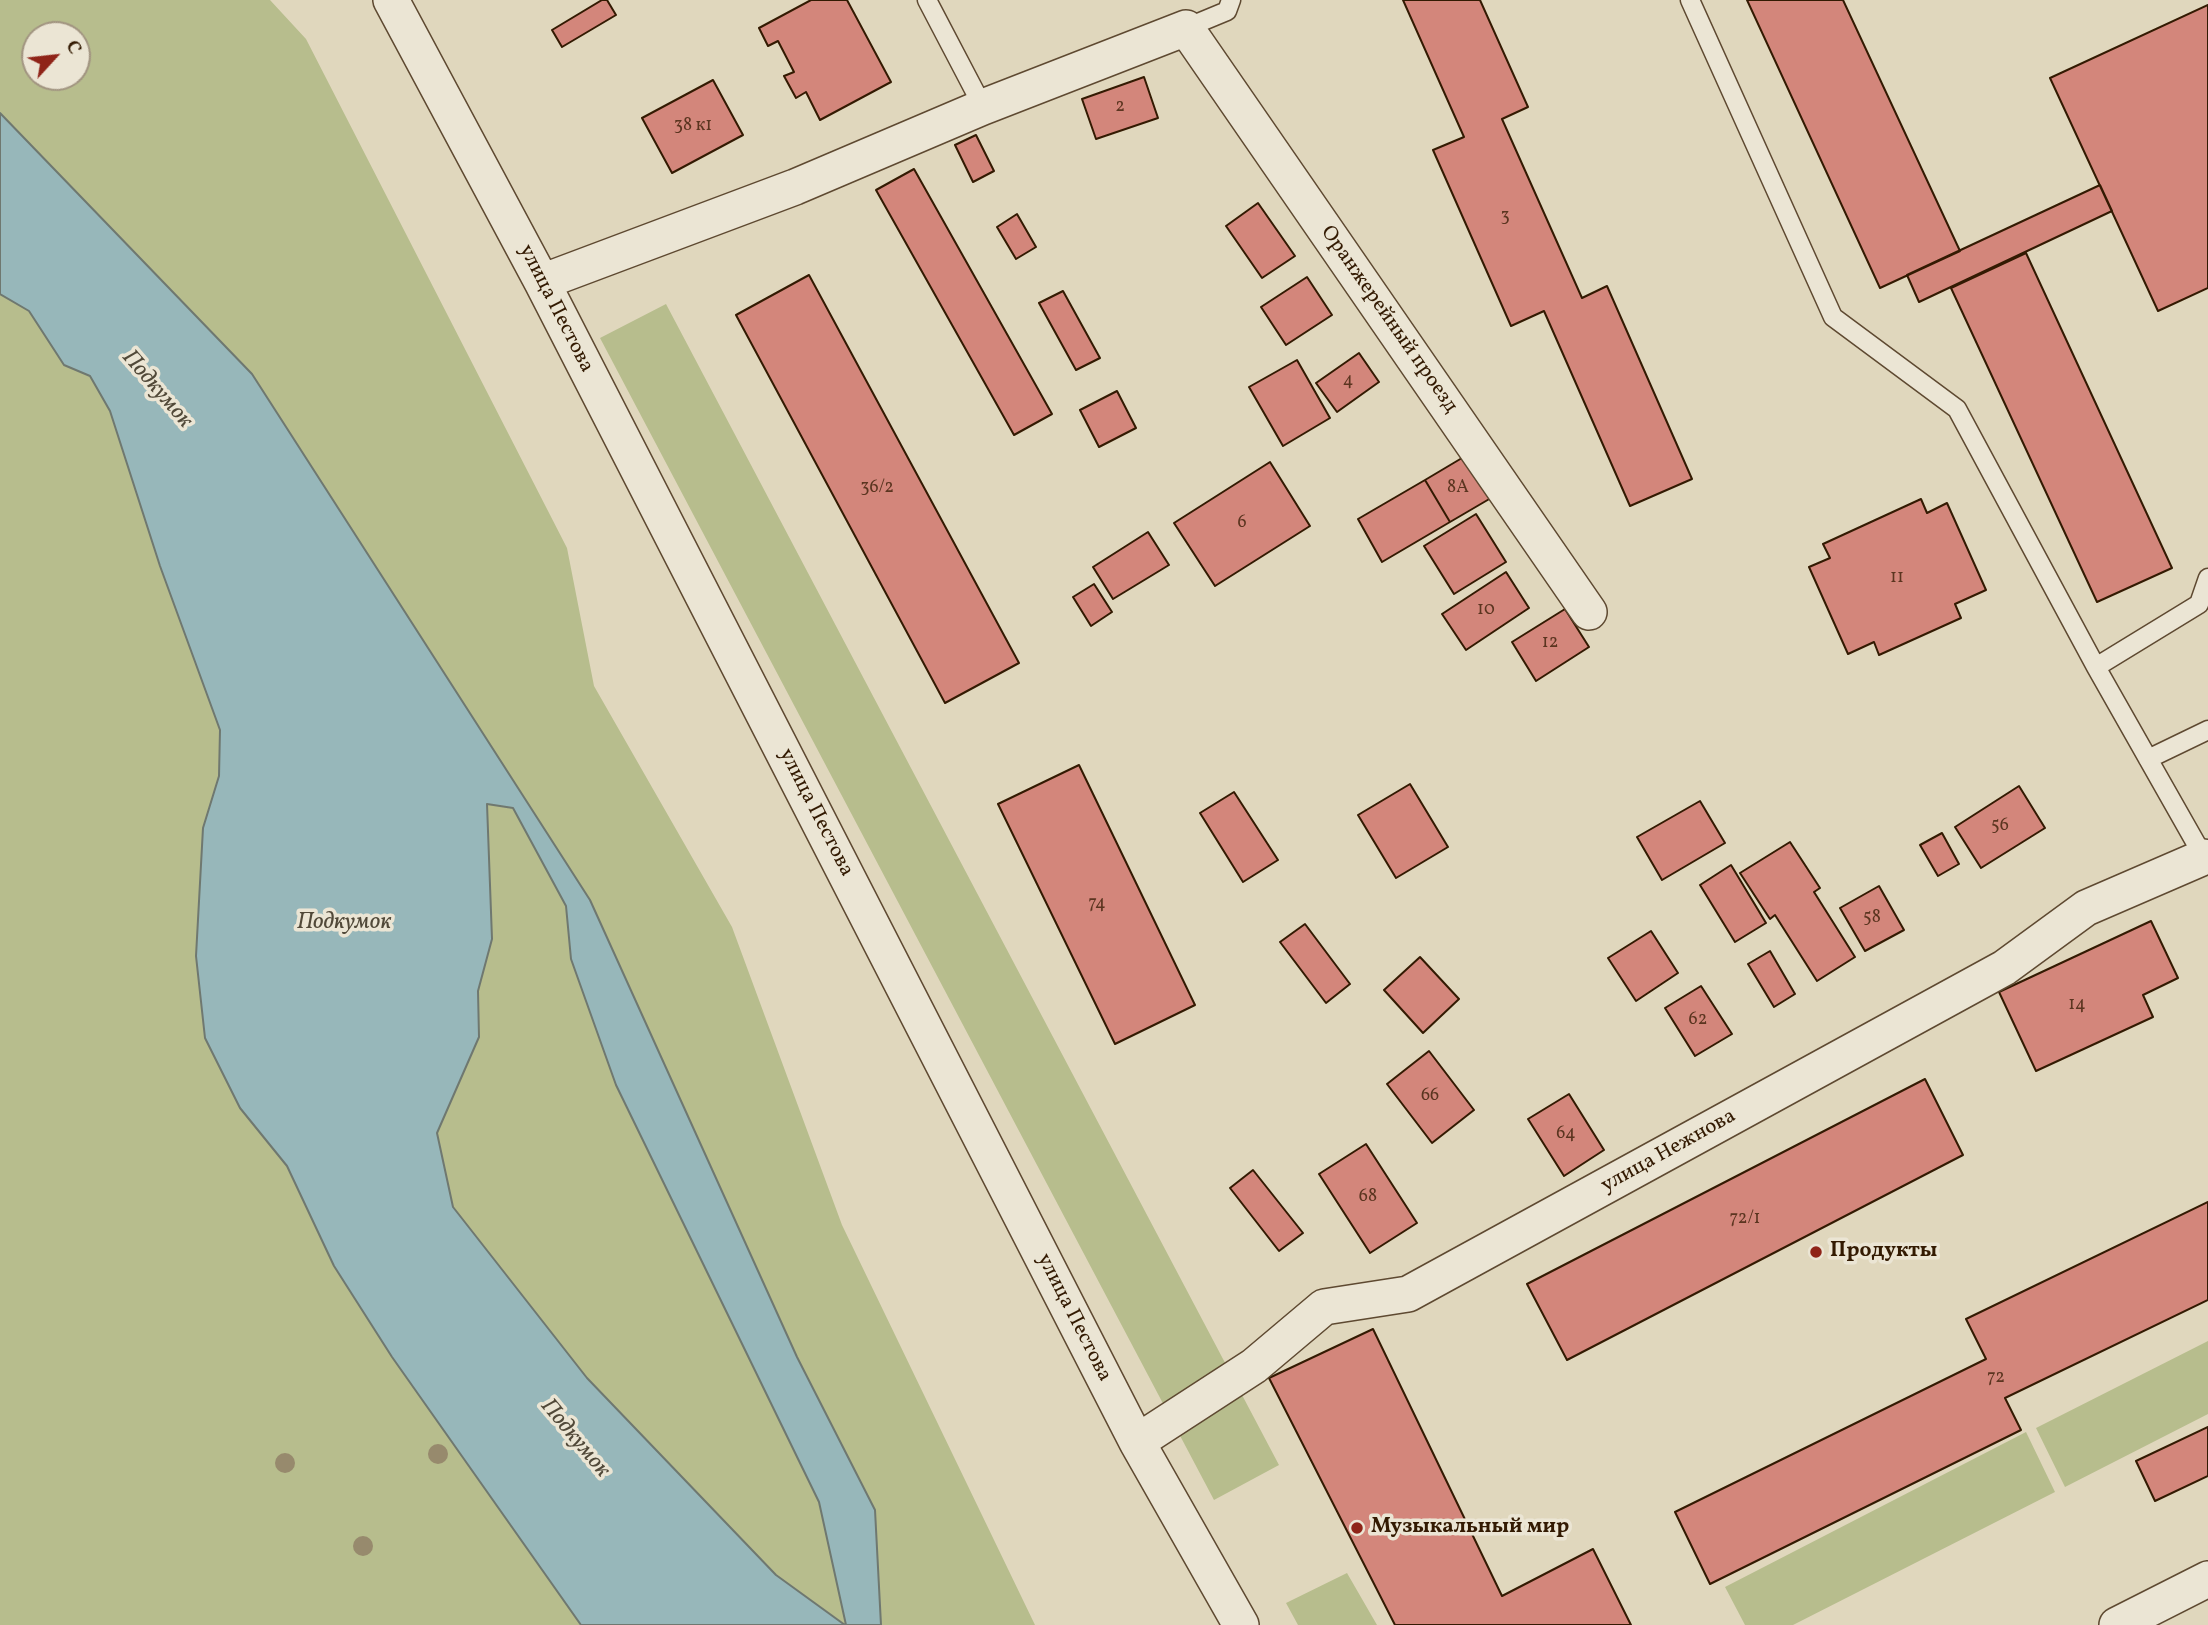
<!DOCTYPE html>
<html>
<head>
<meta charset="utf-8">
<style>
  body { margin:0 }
  #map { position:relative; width:2208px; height:1625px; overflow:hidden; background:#e0d7bd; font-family:Vollkorn,serif }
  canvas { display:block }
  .north { position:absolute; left:21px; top:21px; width:70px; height:70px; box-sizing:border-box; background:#ebe5d4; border:2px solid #a19480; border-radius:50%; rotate:63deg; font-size:19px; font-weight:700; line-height:28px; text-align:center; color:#331a02 }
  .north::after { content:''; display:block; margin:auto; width:24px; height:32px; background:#8f2418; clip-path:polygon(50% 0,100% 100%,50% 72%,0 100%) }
</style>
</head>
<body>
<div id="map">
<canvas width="2208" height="1625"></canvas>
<div class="north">С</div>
</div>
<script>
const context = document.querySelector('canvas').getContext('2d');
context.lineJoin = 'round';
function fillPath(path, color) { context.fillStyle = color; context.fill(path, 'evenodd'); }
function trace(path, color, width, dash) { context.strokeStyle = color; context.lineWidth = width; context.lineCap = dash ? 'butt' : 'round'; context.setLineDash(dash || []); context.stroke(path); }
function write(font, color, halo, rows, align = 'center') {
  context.font = font + ' Vollkorn,serif'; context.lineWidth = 7; context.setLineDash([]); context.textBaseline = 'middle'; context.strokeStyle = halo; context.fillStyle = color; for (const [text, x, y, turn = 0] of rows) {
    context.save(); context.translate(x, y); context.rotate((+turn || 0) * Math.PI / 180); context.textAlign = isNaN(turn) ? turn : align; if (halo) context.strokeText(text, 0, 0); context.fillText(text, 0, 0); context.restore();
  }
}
const green = new Path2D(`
  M0,0h270l36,39 261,509 27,138 138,241 110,298 193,400h-154l-6,-115 -78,-153 -207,-457 -338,-526 -252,-261zM35,35h42v42h-42z
  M0,294l29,16 35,55 26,11 20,35 50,155 60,164 -1,46 -16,52 -7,128 9,82 35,70 47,58 47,100 58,91 189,268h-581z
  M666,304l613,1161 -65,35 -614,-1162z
  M487,804l26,4 53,98 5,53 45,126 203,417 27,123 -70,-50 -189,-197 -134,-171 -16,-74 42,-96 -1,-46 14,-52z
  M2208,1341v73l-143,73 -29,-59z
  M2026,1432l29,60 -262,133h-48l-20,-38z
  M1347,1573l30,52h-79l-12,-22z`);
const water = new Path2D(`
  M0,113l252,261 338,526 207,457 78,153 6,115h-35l-27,-123 -203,-417 -45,-126 -5,-53 -53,-98 -26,-4 5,135 -14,52 1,46 -42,96 16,74 134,171 189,197 69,50h-264l-189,-268 -58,-91 -47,-100 -47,-58 -35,-70 -9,-82 7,-128 16,-52 1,-46 -60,-164 -50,-155 -20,-35 -26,-11 -35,-54 -29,-17z`);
const building = new Path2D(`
  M602,0h5l9,15 -54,32 -10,-17z
  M811,0h36l44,82 -71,38 -14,-28 -10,6 -12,-22 10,-4 -16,-31 -10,5 -9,-18z
  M1403,0h77l48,107 -26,12 80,179 25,-12 85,193 -62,27 -86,-195 -33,15 -78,-176 31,-13z
  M1747,0h96l117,251 -80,37z
  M2208,5v283l-50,23 -108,-233z
  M1144,77l14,41 -62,21 -14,-40z
  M713,80l30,55 -71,38 -30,-55z
  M976,135l18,36 -21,11 -18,-37z
  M914,169l138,245 -38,21 -138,-245z
  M2100,185l12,26 -193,91 -12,-27z
  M1258,203l37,53 -33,22 -36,-52z
  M1017,214l19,33 -20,12 -19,-32z
  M2026,253l146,315 -75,34 -146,-314z
  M809,275l210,388 -74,40 -209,-388z
  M1307,277l25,38 -46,30 -25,-38z
  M1063,291l37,67 -24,12 -37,-67z
  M1359,353l20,29 -42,30 -21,-29z
  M1297,360l33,58 -47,28 -34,-59z
  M1117,391l19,37 -37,19 -19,-37z
  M1467,455l24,43 -41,24 -25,-42z
  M1270,462l40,64 -95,60 -41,-63z
  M1425,480l25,42 -68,40 -24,-43z
  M1921,499l6,14 20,-10 39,87 -31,14 6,14 -82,37 -5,-13 -26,12 -39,-87 21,-9 -7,-14z
  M1476,514l30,48 -52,32 -30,-48z
  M1148,532l21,33 -56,34 -20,-32z
  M1506,572l23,36 -63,42 -24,-36z
  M1094,584l18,28 -21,14 -18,-29z
  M1565,609l24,38 -53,34 -24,-39z
  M1079,765l116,240 -80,39 -117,-240z
  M1410,784l38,63 -52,31 -38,-63z
  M2019,786l26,42 -64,40 -26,-41z
  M1234,792l44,68 -35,22 -43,-69z
  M1700,801l25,42 -63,37 -25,-43z
  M1942,833l17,31 -21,12 -18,-31z
  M1790,842l30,46 -6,4 41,65 -38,24 -42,-66 -5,4 -30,-46z
  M1731,865l35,58 -31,19 -35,-57z
  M1879,886l25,44 -39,21 -25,-43z
  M2151,921l27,57 -35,17 10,22 -117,54 -37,-79z
  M1305,924l45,60 -24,19 -46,-61z
  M1651,931l27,42 -42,28 -28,-43z
  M1770,951l25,43 -21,13 -26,-43z
  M1420,957l39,42 -36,34 -39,-43z
  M1701,986l31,48 -37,22 -30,-48z
  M1429,1051l45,59 -42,33 -45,-59z
  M1925,1079l38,76 -396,205 -40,-76z
  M1569,1094l35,56 -40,26 -36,-57z
  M1366,1144l51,79 -47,30 -51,-79z
  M1253,1170l50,63 -24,18 -49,-63z
  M2208,1202v98l-203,98 16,32 -311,154 -35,-72 311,-153 -20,-40z
  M1373,1329l129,267 91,-47 38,76h-236l-126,-247z
  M2208,1427v49l-53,25 -19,-40z`);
const service = new Path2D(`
  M927,0l56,107
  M1690,0l143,317 124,92 139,258 110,194
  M1186,28l41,-17 4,-11
  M2096,667l103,-63 9,-26
  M2148,759l60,-29`);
const minor = new Path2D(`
  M391,0l151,282 595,1160 104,183
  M542,282l253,-95 188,-80 203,-79 403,584
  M1137,1442l117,-76 70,-59 84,-13 596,-326 82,-60 118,-51
  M2117,1625l91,-46`);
const trees = [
  [438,1454],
  [285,1463],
  [363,1546]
];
const markers = [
  [1816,1252,7,"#8f2418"],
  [1357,1528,7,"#8f2418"]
];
const numberNames = [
  ["2",1120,108],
  ["38 к1",693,127],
  ["3",1505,218],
  ["4",1348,382],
  ["36/2",877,489],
  ["8А",1458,489],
  ["6",1242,524],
  ["11",1897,579],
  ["10",1486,611],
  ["12",1550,644],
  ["56",2000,827],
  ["74",1097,905],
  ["58",1872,919],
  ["14",2077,1006],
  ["62",1698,1021],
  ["66",1430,1097],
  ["64",1566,1135],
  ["68",1368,1198],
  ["72/1",1745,1220],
  ["72",1996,1379]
];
const streetNames = [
  ["улица Пестова",555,309,63],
  ["Оранжерейный проезд",1388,320,55],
  ["улица Пестова",815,813,63],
  ["улица Нежнова",1669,1152,-29],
  ["улица Пестова",1073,1318,63]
];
const poiNames = [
  ["Продукты",1830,1252],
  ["Музыкальный мир",1371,1528]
];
const waterNames = [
  ["Подкумок",156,390,49],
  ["Подкумок",344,924],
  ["Подкумок",574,1439,50]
];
fillPath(green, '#b7bd8d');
fillPath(water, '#97b7ba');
trace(water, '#6f7870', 2);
fillPath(building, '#d3867b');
trace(building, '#331a02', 2);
trace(service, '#5e4931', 21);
trace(minor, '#5e4931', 38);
trace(service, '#ebe5d4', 18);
trace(minor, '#ebe5d4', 35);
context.fillStyle = '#978a6d';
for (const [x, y] of trees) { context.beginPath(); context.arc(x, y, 10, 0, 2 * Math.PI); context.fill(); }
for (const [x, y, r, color] of markers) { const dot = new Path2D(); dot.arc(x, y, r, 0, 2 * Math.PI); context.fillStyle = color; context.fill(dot); trace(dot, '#ebe5d4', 2.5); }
write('18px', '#5b3520', null, numberNames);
write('21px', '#331a02', '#ebe5d4', streetNames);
write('bold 21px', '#331a02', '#ebe5d4', poiNames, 'left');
write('italic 23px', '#514939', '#ebe5d4', waterNames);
</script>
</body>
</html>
